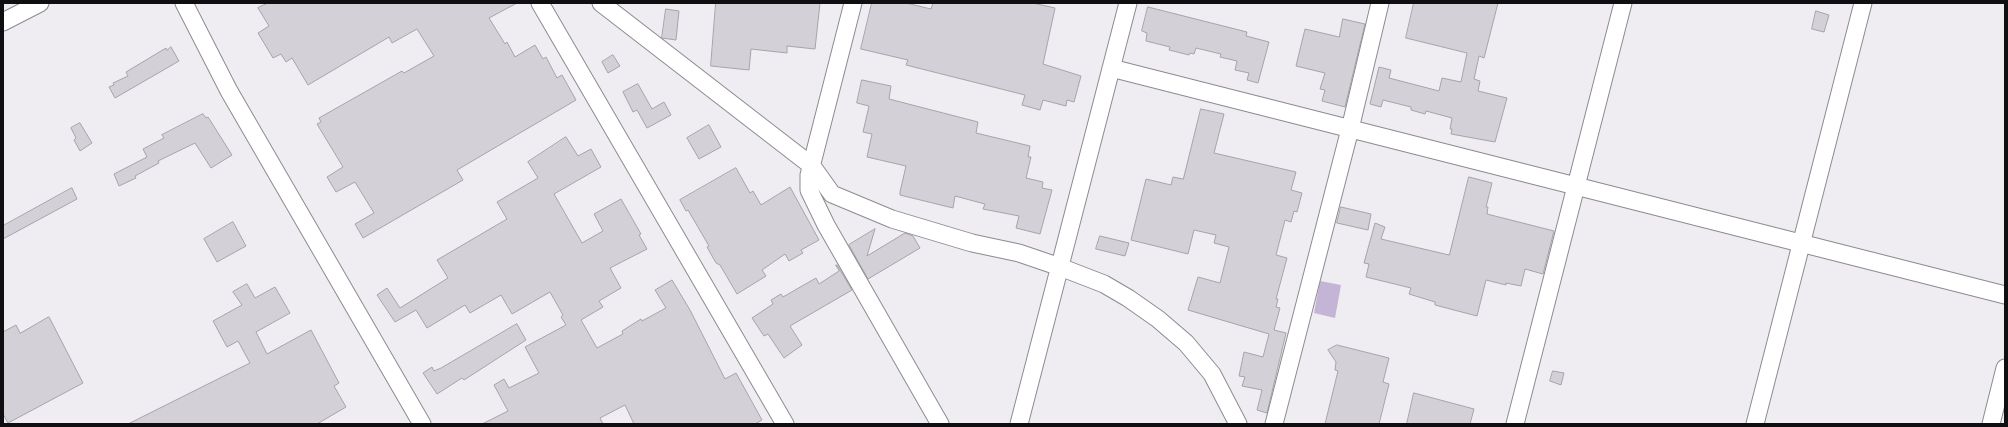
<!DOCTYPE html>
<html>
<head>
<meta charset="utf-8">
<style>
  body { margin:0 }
  #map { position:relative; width:2008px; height:427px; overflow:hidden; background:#efecf2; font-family:"Roboto Serif",serif }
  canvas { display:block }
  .frame { position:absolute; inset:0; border:4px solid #0f0f11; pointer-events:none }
</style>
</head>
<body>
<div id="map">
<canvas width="2008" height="427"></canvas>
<div class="frame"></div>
</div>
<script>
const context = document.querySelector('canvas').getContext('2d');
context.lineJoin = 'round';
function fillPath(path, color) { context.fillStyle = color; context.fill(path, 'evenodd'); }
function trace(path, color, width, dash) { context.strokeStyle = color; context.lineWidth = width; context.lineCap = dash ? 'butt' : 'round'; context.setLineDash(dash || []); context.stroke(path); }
const green = new Path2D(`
  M1320,281l21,4 -6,33 -21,-5z`);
const building = new Path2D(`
  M268,3h249l-28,15 16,26 2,-2 8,15 20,-12 8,14 3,-2 11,21 5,-3 14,25 -119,70 6,10 -100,58 -8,-14 19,-11 -19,-31 -19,10 -9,-15 16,-10 -26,-43 4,-2 -2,-4 83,-47 2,2 30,-17 -17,-27 -25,14 -3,-6 -81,48 -16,-27 -6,4 -5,-8 -8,4 -15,-25 11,-7 -11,-18z
  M716,3h104l-5,46 -28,-3v7l-36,-4 -2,21 -38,-4z
  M872,3h34l25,6 2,-6h100l22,5 -12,56 38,12 -7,26 -7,-2 -1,6 -23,-6 -3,10 -18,-5 3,-10 -119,-30 2,-5 -47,-11z
  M1414,3h84l-14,55 -5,-2 -5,23 6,2 -2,10 29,7 -12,44 -44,-8 1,-5h-2l2,-11 -26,-7 -1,3 -14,-4v-3l-28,-7 -2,7 -11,-3 9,-37 12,3 -2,8 50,13 3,-13 19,4 6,-29 -61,-15z
  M1148,7l99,25 -1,4 23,6 -11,41 -11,-3 2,-7 -14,-3 2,-9 -17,-4 1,-3 -25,-6 -2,6 -4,-1 -1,2 -20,-5 1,-3 -24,-6 1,-8 -5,-2z
  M666,9l13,2 -3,29 -14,-2z
  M1816,11l13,4 -5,17 -12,-3z
  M1343,19l22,5 -20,83 -23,-6 3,-11 -5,-1 5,-16 -29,-7 9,-37 34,8z
  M171,47l8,14 -64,37 -6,-11 5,-2 -1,-2 15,-7 -2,-4 40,-24 1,2z
  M613,55l7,11 -12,7 -6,-11z
  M862,80l29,6 -2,13 89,23 -2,11 54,13 -2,11h3l-5,21 17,4 -1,6 10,2 -12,44 -24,-6 3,-12 -36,-7 2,-5 -30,-8 -2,12 -53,-13v-3l6,-26 -39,-9 5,-23 -9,-2 6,-26 -12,-3z
  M638,84l14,25 12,-7 7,13 -24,13 -10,-18 -4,2 -10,-20z
  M1201,109l23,5 -10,39 82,19 -5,18 11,3 -5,19 -3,-1 -3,11 -6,-2 -9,35 11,3 -11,41h2l-2,8 4,1 -6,22 12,3 -19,80 -10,-3 5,-20 -20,-4 3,-9 -6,-1 5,-24 19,5 6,-23 -81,-24 10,-33 22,6 9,-36 -15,-4 2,-8 -22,-5 -6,24 -57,-14 15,-61 25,6 2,-8 10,2z
  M203,114l3,4 2,-1 24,38 -21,13 -16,-25 -37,18 1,2 -24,13 1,2 -17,8 -5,-12 33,-17 -4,-8 21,-11 -2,-3z
  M80,123l12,20 -12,8 -6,-11 2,-2 -5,-10z
  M709,125l12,22 -22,12 -12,-21z
  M566,137l12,19 13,-7 10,18 -47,27 28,49 21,-12 -9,-17 27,-15 20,35 -2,1 8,14 -37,19 11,20 -22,13 4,6 -22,13 16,28 26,-14 -1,-3 19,-12 1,2 24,-13 -11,-18 17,-10 18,30 35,69 11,-6 26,47 -7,4h-121l-9,-19 -25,13 3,6h-121l26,-13 -14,-26 10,-6 5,9 30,-15 -14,-26 41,-22 -5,-8 2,-2 -13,-23 -38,22 -11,-19 -31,18 -5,-8 -38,23 -11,-18 -21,12 -18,-27 10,-7 13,20 48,-30 -11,-18 70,-41 -10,-17 41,-24 -10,-16z
  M736,168l14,25 3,-2 8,14 29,-18 29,53 -18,10 2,3 -14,8 -4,-7 -23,16 4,6 -29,18 -17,-29 -4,-2 -9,-16 2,-1 -21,-36 -2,1 -6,-11z
  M1469,177l23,6 -6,24h2l-1,7 67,17 -11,43 -18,-5 -4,17 -15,-3v2l-20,-5 -9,36 -42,-11v-3l-26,-8 2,-6 -45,-11 3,-13 -5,-1 11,-40 10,4 -4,12 68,16z
  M72,188l5,11 -74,40v-13z
  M1341,207l30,7 -3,16 -31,-7z
  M233,222l13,24 -29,16 -13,-23z
  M875,229l-8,27 38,-23 8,3 7,12 -52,31 -19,-34z
  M1100,236l29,7 -4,13 -29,-7z
  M836,265h1l15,25 -62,36 12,19 -18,13 -16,-24 -4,2 -12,-18 21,-14 -2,-4 10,-6 2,3 33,-19 3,6 20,-13z
  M247,284l8,14 20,-11 15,26 -34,19 11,22 44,-24 28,53 -5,3 12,21 -29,17h-189l122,-61 -12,-22 -11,6 -14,-26 29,-16 -9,-13z
  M49,317l34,66 -75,40 -5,-9v-82l13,-7 4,8z
  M517,324l9,16 -62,40 -2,-2 -25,16 -14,-21 9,-6 2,4 7,-3z
  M1337,345l52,13 -6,24 6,2 -10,40h-54l13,-53 -3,-1 1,-8 -8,-12z
  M1553,371l11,2 -3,12 -11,-4z
  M1414,393l60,16 -4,15h-63z`);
const minor = new Path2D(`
  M184,3l45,88 193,333
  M540,3l245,421
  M601,3l211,163 20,28 60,25 80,24 47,10 41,14 44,17 24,14 30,21 28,24 26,31 26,50
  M853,3l-44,172v15l17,35 114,199
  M3,22l37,-19
  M1111,68l894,227
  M1019,424l109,-421
  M1274,424l76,-295 30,-126
  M1515,424l108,-421
  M1755,424l108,-421
  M1991,424l14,-56`);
fillPath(green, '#c4b5d7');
fillPath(building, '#d3d1d7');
trace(building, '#a6a3a9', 1);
trace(minor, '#8d8b90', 19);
trace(minor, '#fff', 17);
</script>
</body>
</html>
